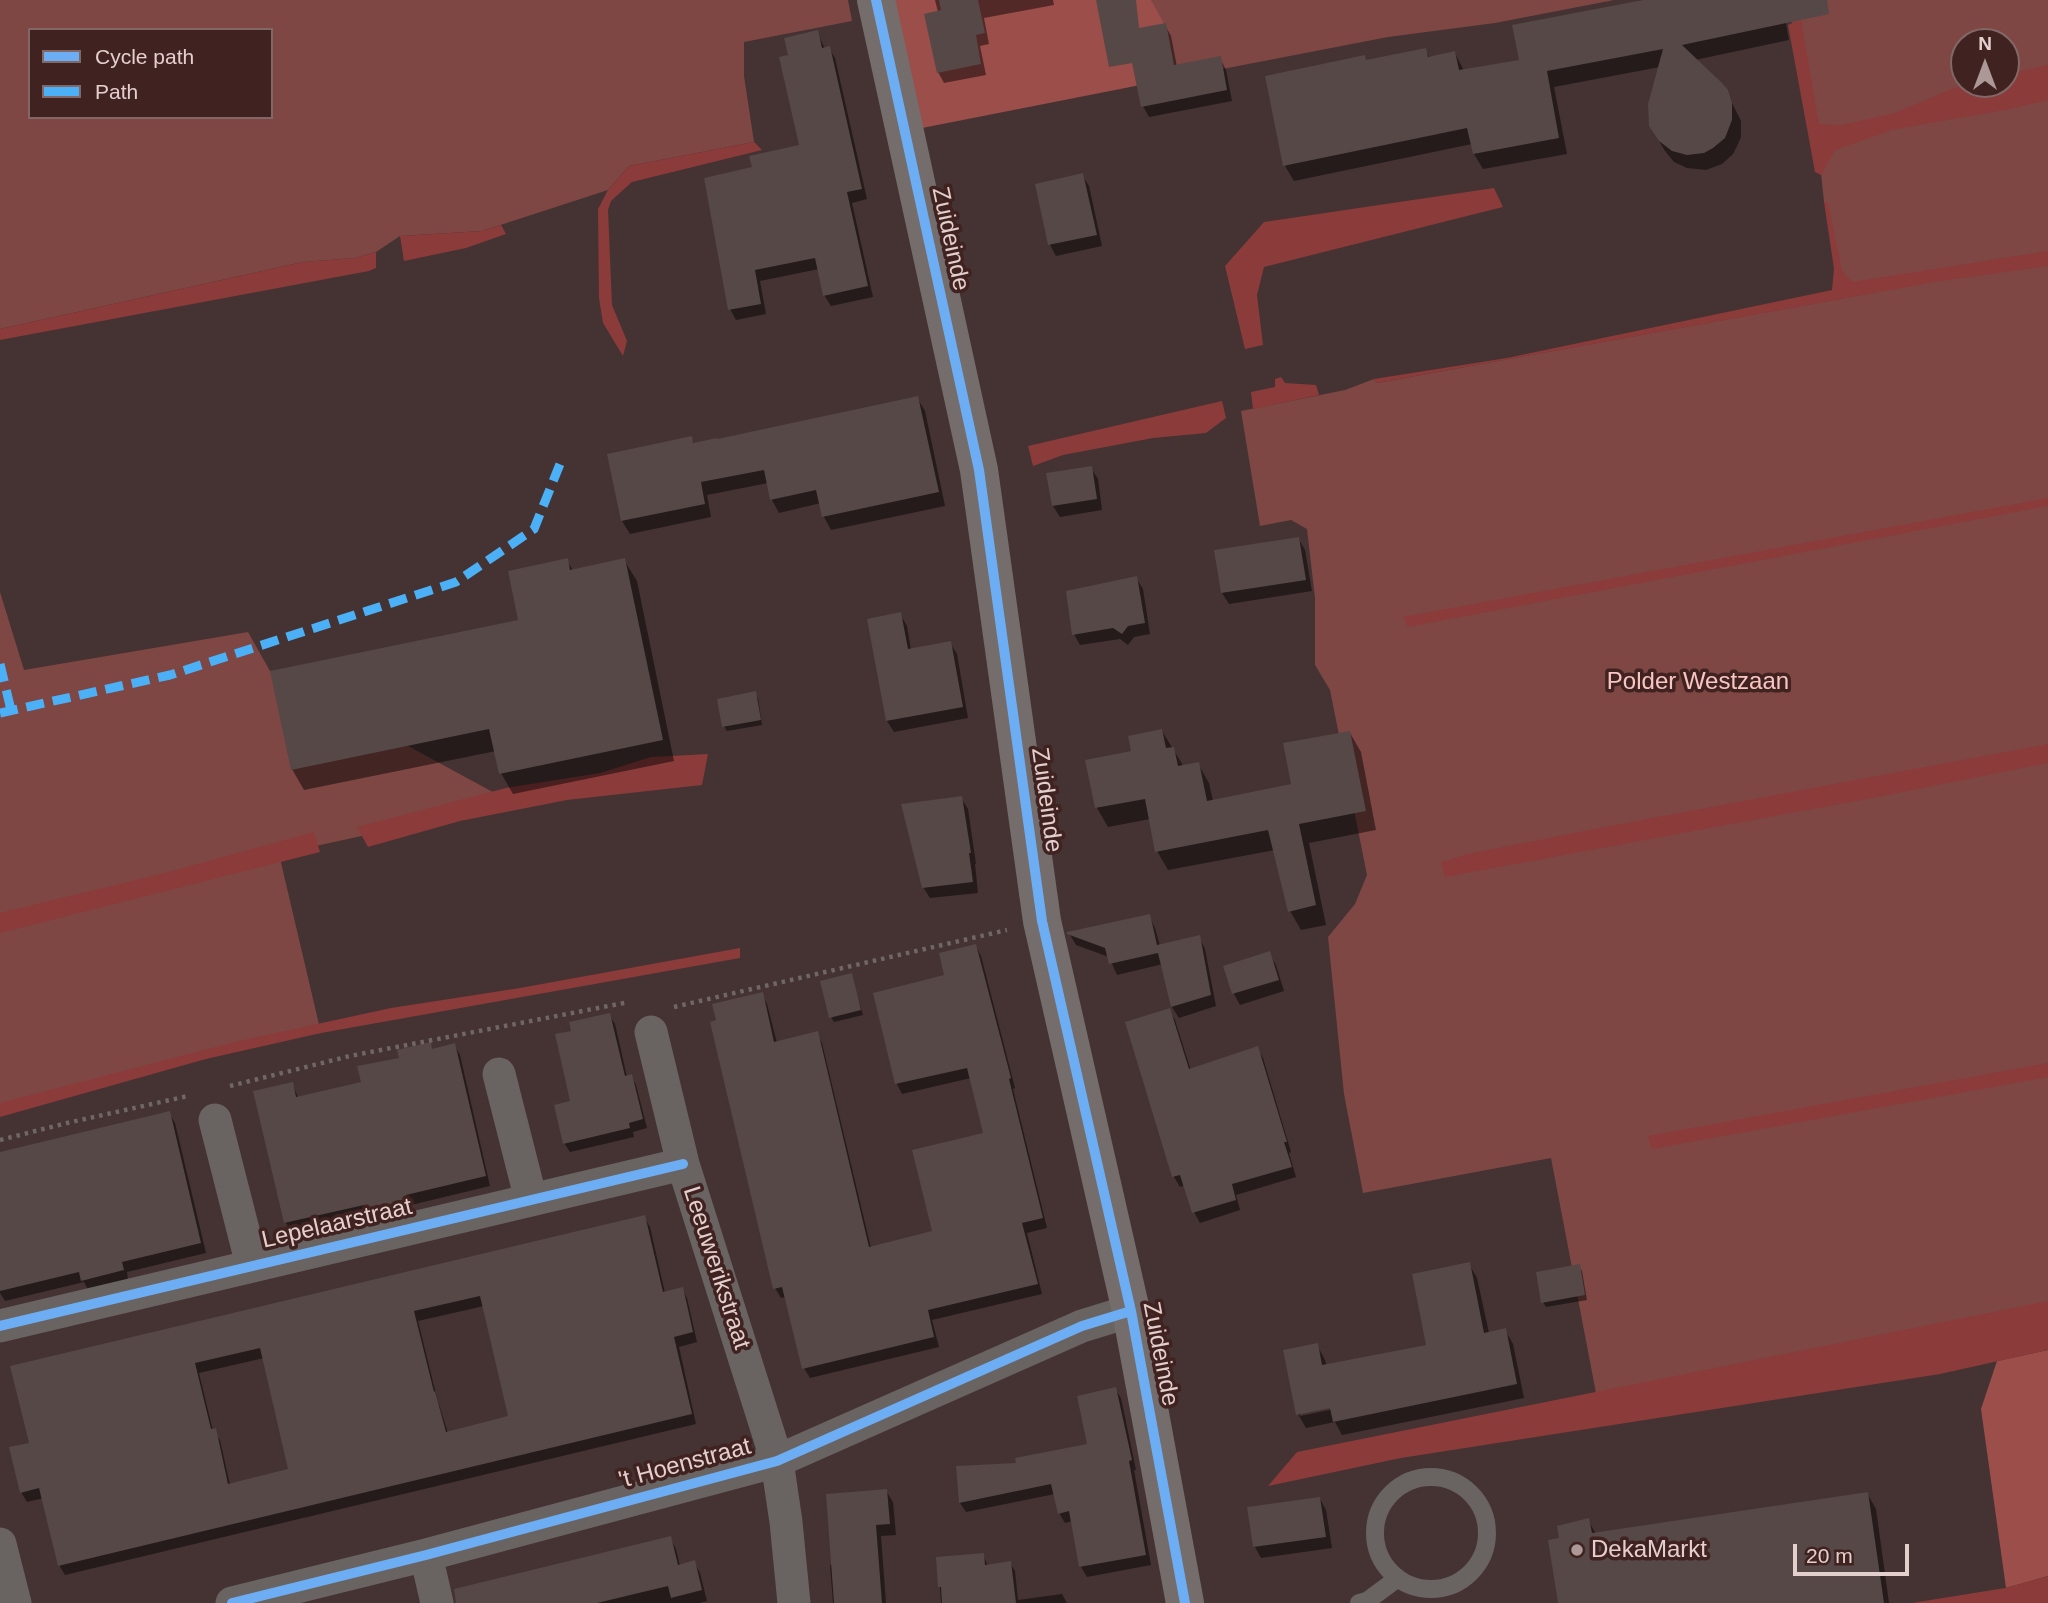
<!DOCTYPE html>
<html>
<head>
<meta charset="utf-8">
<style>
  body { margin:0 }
  #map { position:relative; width:2048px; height:1603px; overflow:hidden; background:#443332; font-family:Arial,sans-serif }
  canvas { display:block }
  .legend { position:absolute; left:28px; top:28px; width:245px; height:91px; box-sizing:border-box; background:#402321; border:2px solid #816866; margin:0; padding:9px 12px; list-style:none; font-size:21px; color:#e3cfcd }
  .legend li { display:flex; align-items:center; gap:14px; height:35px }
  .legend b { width:35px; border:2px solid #816866 }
  .north { position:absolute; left:1950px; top:28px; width:70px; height:70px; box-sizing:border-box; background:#402321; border:2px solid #816866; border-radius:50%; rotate:0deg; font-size:19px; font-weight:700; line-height:28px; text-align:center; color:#e3cfcd }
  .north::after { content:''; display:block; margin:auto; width:24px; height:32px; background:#ab9897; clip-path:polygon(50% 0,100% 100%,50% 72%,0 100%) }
  .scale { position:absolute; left:1793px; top:1544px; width:116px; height:32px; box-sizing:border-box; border:4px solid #e3cfcd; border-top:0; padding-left:9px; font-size:21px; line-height:24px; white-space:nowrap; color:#e3cfcd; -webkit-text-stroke:5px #402321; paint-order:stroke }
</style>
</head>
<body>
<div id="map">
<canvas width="2048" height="1603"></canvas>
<ul class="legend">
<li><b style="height:9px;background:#6dadf4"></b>Cycle path</li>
<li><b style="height:9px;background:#4cb0f7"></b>Path</li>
</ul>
<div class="north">N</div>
<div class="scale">20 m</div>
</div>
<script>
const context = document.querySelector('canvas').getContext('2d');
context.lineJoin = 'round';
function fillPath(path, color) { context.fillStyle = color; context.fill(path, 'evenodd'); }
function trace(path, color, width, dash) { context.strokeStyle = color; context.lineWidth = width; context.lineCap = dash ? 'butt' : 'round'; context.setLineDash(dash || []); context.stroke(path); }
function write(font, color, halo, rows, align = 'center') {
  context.font = font + ' Arial,sans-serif'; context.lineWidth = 7; context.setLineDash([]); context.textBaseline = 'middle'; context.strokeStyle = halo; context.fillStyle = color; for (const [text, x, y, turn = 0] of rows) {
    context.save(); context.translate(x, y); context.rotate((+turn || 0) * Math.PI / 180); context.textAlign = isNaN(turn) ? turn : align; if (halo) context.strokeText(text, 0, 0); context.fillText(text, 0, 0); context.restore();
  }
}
const green = new Path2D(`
  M0,0h848l4,21 -108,21v34l10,66 -125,24 -21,24 -126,41 -82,5 -24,16 -21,6 -52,4 -303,67zM30,30h241v87h-241z
  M1151,0h463l-119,23 -107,14 -212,41z
  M1788,0h260v1302l-452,91 -45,-235 -188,35 -19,-99 -16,-157 27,-33 12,-29 -37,-185 -15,-25v-67l-8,-69 -16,-9 -31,6 -19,-115 104,-21 29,-11 3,4 467,-85 -18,-96h-2l-3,-29zM1964,42h42v42h-42z
  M0,592l24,78 224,-38 22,39 243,132 -234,51 42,179 -31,5 -290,67z`);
const forest = new Path2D(`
  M887,0h264l17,31 8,47 -264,52z
  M2048,1350v226l-42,12 -25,-179 16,-48z`);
const water = new Path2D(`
  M1801,19l18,105 23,1 53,-12 54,-23 20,-6h37v-10l42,-9v35l-38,9 -118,21 -57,20 -14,25 -6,-3 -27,-147z
  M754,142l8,8 -130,32 -21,19 -3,9 4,95 15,36 -4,15 -20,-33 -4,-25 -1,-89 10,-19 21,-24z
  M1494,188l9,19 -239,60 -7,28 6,50 -18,4 -20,-83 39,-44z
  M1824,202h4l14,69 10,11 196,-31v15l-113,16 -558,101 -3,-4 133,-21 325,-68 2,-21z
  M501,225l5,9 -40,14 -62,13 -4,-25 82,-5z
  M376,252v16l-7,3 -369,69v-11l303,-67 52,-4z
  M1281,377l4,6 31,2 3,10 -66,14 -2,-17 24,-5v-8z
  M1222,401l4,17 -20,15 -53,5 -90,17 -30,11 -5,-20z
  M2048,498v8l-640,121 -5,-10z
  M2048,744v19l-181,36 -422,78 -4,-15 27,-8 147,-29z
  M708,754l-6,31 -135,15 -107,21 -92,26 -11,-20 149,-39 94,-15 51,-16z
  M314,832l6,20 -320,81v-20l165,-40z
  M740,948v10l-419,75 -115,26 -206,58v-14l239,-62 152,-33 129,-20z
  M2048,1063v14l-396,72 -4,-13z
  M2048,1301v49l-108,24 -539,84 -133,28 29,-34z
  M2048,1576v27h-136l93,-15z`);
const shadow = new Path2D(`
  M935,0h118l1,5 -70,13 5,26 -9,2 6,29 -42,8 -6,-11v-60z
  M1652,0h130l7,40 -94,20 31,31 15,30v16l-3,7 -5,10 -11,10 -16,6 -19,-2 -13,-6 -9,-11 -10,-17 5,-67 -106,20 13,67 -84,15 -9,-15 -2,-10 -178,37 -9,-15 82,-104 58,-12 5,8 25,-5 9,18 57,-10z
  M1165,25l6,11 6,31 43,-9 6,12 6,31 -83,16 -6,-11z
  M817,32l8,17 4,-1 6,10 32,141 -15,4 21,94 -42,9 -7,-11 -5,-26 -59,12 6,33 -30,6 -6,-11 24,-140 47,-23 -11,-89z
  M1082,175l7,11 13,60 -46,10 -6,-11 -13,-60z
  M917,398l8,13 20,95 -114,24 -7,-13 -3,-14 -42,10 -7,-13 -4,-17 -61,12 4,22 -81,17 -8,-13 69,-83 3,6z
  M1091,468l7,11 4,31 -42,7 -7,-11 -5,-31z
  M1298,538l7,12 7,41 -83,13 -7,-11z
  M567,560l6,11 51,-11 13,21 37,180 -161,33 -12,-21 -5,-22 -192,39 -12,-21 228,-147z
  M1136,578l7,11 7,45 -16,3 -6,8 -8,-6 -40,6 -6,-11z
  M900,614l7,12 4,24 39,-7 7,11 11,64 -74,14 -7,-11z
  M755,693l3,5 4,27 -35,6 -3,-5z
  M1162,731l22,36 14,-3 11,19 4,18 80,-16 57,-52 11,19 15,78 -67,13 17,82 -25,5 -11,-19 -15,-61 -107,20 -11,-19 -7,-32 -42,8 -11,-19 -10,-47 46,-9z
  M961,798l7,11 8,55h-1l3,29 -48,5 -7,-11z
  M1149,916l6,12 5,18 39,-9 6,12 11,57 -37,12 -7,-11 -9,-43 -46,11 -8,-18 -33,-12 -7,-12z
  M976,946l5,10 34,132 -2,1 34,139 -20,5 15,61 -110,26 7,27 -129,31 -6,-10 -17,-71 -6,1 -6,-10 -13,-294 5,10 10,39 40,-10 5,10 49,205 63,-16 51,-98 -14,-56 -69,16 -5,-10 49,-107z
  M1269,954l7,11 8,26 -44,14 -6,-11 -9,-27z
  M851,975l12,40 -29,7 -3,-5z
  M1169,1010l6,10 16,51 66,-23 6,10 28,94 -2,1 7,24 -60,18 4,15 -40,13 -6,-11 -9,-27 -5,2 -6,-10 -47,-154z
  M609,1015l6,9 12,53 4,-1 5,9 11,43 -14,4 1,5 -64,15 -6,-9 8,-41 2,-70z
  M430,1044l3,7 21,-6 6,10 30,131 -79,19 2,8 -40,9 -4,-7 -77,18 -6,-10 -30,-130 36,-9 7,15 64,-16z
  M169,1113l6,10 31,130 -79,19 1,8 -40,10 -4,-8 -79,19 -5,-8v-140z
  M644,1217l6,10 15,66 17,-4 5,9 10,44 -18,5 17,77 -631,151 -6,-10 -15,-67 -17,4 -6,-10 10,-48 -19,-76zM484,1306l26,112 -62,15 -11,-35 -19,-77zM264,1358l26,112 -60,15 -10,-45 -7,-9 -14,-58z
  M1469,1264l8,14 12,55 16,-3 8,14 11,54 -182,37 -7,-13 -29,6 -8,-14 19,-69 8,15 2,6 101,-20zM1338,1404l1,4 -39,8v-4z
  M1579,1266l3,5 5,29 -41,7 -3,-5z
  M1115,1389l6,9 15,72h-2l17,95 -64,12 -6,-10 -8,-46 -8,2 -6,-10 -4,-19 -89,18 -6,-9 -2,-35 60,-3 71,-20z
  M886,1491l7,11 3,33 -15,1 5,67h-53l-3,-38 3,-1z
  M1867,1493l9,16 13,94h-329l1,-63 27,-20 8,14z
  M1320,1499l6,11 6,38 -71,10 -6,-11 -6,-38z
  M670,1538l6,11 4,17 14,-4 6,11 7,28 -8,2h-225z
  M983,1555l5,11 22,-3 5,8 3,29 44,-6 5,9h-126l-3,-44z`);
const building = new Path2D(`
  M939,0h39l7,33 -9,2 5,29 -44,9 -13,-59 17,-4z
  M1096,0h40l3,28 27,-5 8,42 47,-9 6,34 -86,17 -9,-44 -23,4z
  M1643,0h184l2,14 -147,31 40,38 6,7 4,13v17l-7,18 -12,10 -9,5 -17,2 -15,-4 -13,-10 -10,-15 -1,-22 15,-55 -116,22 12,67 -86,16 -6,-26 -184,38 -18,-90 100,-21 1,5 60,-12 2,9 27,-6 4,19 60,-10 -7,-35z
  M818,30l4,18 8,-2 32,143 -15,3 21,94 -45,10 -8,-38 -60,12 6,34 -33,6 -24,-132 48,-11 -3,-11 50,-11 -20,-88 9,-2 -4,-17z
  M1083,173l14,62 -49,10 -13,-61z
  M918,396l21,96 -117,25 -6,-27 -46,10 -6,-30 -63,12 4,22 -84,17 -14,-67 85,-18 1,7 24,-5v1z
  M1092,466l5,33 -45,7 -6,-33z
  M1299,537l7,43 -85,13 -7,-43z
  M568,558l2,12 55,-12 38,182 -164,34 -10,-45 -198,41 -21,-99 248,-51 -10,-49z
  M1137,576l8,47 -17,3 -6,8 -9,-6 -41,7 -6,-44z
  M901,612l7,37 43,-8 12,66 -77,14 -19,-102z
  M756,691l5,29 -39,7 -5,-28z
  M1162,729l4,19 8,-1 4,19 21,-4 8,39 84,-17 -8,-41 67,-12 16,80 -67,13 17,81 -28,7 -20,-82 -113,22 -10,-53 -50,9 -10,-48 46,-9 -3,-15z
  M962,796l9,57h-2l4,29 -51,6 -21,-84z
  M1150,914l7,31 43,-10 11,60 -40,12 -13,-54 -49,11 -4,-16 -38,-14v-2z
  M976,944l35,134 -2,1 34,139 -21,5 16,61 -110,26 6,27 -132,32 -20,-82 -9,2 -63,-267 6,-2 -4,-16 51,-12 11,50 44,-11 51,216 63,-16 -20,-81 71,-17 -16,-65 -72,16 -22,-91 71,-18 -5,-22z
  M1270,951l9,29 -47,14 -9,-28z
  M852,973l9,37 -32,8 -9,-37z
  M1170,1008l19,61 69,-23 29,96h-3l8,25 -60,17 4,16 -44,13 -12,-38 -8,2 -47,-155z
  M610,1013l15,63 7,-2 11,45 -14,4 1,5 -67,16 -9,-39 16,-4 -15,-67 16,-3 -2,-9z
  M431,1042l1,7 23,-6 31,133 -80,19 2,8 -43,10 -1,-8 -80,18 -31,-132 40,-9 3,15 65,-15 -4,-16 42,-8 -2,-8z
  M170,1111l31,132 -79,19 2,8 -43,11 -2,-9 -79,19v-139z
  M645,1215l18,77 20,-5 10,45 -19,5 18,77 -634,152 -19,-78 -19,5 -11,-46 20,-4 -19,-77zM480,1296l28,120 -62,16 -11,-41 -1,1 -20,-81zM260,1348l28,121 -60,15 -12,-56 -5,1 -16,-66z
  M1470,1262l14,71 22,-5 11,56 -184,38 -3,-14 -34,7 -13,-65 35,-7 4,22 104,-20 -14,-71z
  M1580,1264l5,31 -44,8 -5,-31z
  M1116,1387l16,73 -3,1 17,94 -67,12 -10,-56 -11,3 -7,-30 -92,19 -3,-37 60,-3 -1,-5 72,-14 -10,-48z
  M887,1489l3,35 -14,1 6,78h-48l-8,-109z
  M1868,1492l16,111h-326l-10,-63 11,-2 -2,-12 32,-8 3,15z
  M1320,1497l6,40 -73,10 -6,-40z
  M671,1536l7,29 17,-5 7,30 -31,8 -3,-12 -71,17h-141l-2,-14z
  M984,1553l1,12 26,-4 5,42h-74l-1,-16h-3l-2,-30z`);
const path = new Path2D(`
  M674,1007l333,-77
  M230,1086l120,-30 279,-54
  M0,1140l67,-17 121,-27`);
const lane = new Path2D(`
  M1375 1533a56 56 0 1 1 112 0a56 56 0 1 1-112 0Z
  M1359,1603l8,-2 31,-23`);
const street = new Path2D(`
  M651,1032l32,132 94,297 9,61 8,81
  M499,1074l32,126
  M215,1120l37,145
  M0,1326l683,-162
  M0,1544l15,59
  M426,1555l11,48
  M232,1603l194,-48 351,-94 305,-135 49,-15`);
const secondary = new Path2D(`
  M876,0l103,470 63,451 89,390 54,292`);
const quiet = new Path2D(`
  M0,664l11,46
  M0,713l170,-38 286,-93 78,-53 26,-65`);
const cycleway = new Path2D(`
  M876,0l103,470 63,451 89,390 54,292
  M0,1326l683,-162
  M232,1603l194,-48 351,-94 305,-135 49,-15`);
const markers = [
  [1577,1550,7,"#ab9897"]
];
const streetNames = [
  ["Zuideinde",950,239,78],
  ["Zuideinde",1046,800,82],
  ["Lepelaarstraat",337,1224,-13],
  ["Leeuwerikstraat",716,1268,72],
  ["Zuideinde",1160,1354,79],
  ["'t Hoenstraat",685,1464,-15]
];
const parkNames = [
  ["Polder Westzaan",1698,682]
];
const poiNames = [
  ["DekaMarkt",1591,1550]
];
fillPath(green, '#7e4744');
fillPath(forest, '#9c4e4b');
fillPath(water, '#8b3b3a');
fillPath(shadow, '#0007');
fillPath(building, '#554847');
trace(path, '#6e6766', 4.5, [3.5, 5]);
trace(lane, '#696362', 18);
trace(street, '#696362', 33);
trace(secondary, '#746d6c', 38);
trace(quiet, '#4cb0f7', 9, [18, 9]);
trace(cycleway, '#6dadf4', 10);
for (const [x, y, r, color] of markers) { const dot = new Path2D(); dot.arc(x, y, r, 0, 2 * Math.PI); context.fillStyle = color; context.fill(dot); trace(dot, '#402321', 2.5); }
write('24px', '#e3cfcd', '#402321', streetNames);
write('24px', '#f8c5c1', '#402321', parkNames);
write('24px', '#e3cfcd', '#402321', poiNames, 'left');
</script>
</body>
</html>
